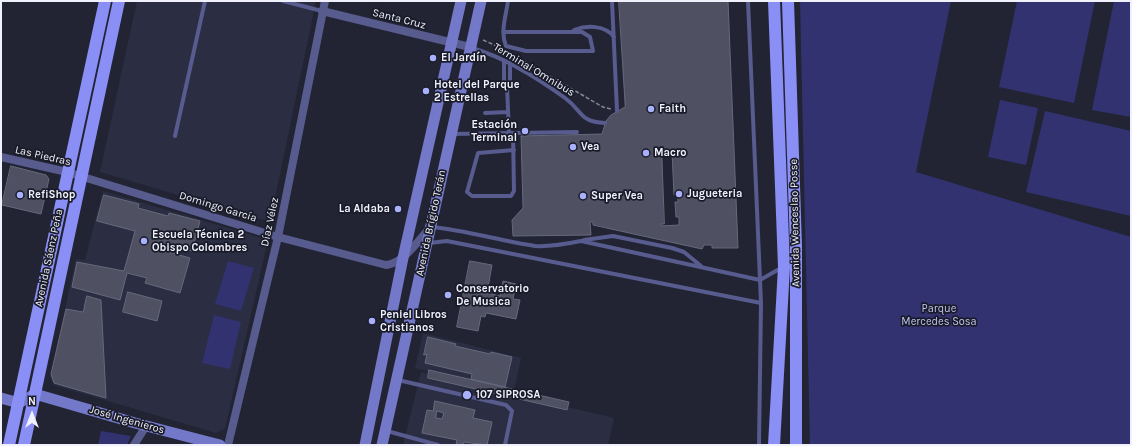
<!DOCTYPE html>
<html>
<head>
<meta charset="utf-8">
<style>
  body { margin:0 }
  #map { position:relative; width:1132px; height:446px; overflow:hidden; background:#222434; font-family:Karla,sans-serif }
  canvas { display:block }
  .frame { position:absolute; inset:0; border:2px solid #f0f1fc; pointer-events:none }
  .north { position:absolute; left:12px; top:394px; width:40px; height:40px; -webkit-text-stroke:3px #191b29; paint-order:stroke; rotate:0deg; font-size:11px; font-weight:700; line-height:16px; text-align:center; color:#f0f1fc }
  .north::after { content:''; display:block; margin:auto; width:14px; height:18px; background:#f0f1fc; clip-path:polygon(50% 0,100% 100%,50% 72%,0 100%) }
</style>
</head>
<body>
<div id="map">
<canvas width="1132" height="446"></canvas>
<div class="frame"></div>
<div class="north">N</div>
</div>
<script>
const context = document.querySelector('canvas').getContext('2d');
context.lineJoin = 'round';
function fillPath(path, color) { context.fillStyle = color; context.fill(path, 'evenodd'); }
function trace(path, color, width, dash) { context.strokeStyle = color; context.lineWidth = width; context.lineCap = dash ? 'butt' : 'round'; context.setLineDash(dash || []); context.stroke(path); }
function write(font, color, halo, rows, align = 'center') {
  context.font = font + ' Karla,sans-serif'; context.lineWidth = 3.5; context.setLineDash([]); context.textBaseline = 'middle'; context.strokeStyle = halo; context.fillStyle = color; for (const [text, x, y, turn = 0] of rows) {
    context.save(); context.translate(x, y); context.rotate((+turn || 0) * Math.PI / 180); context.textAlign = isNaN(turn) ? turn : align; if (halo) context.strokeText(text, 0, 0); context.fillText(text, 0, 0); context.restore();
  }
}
const built = new Path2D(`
  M137,1h179l-46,221 -170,-50z
  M103,191l165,49 -43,189 -9,4 -162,-48 -4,-8 26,-118 9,1z
  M423,333l98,25 -7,32 -99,-22z
  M421,372l193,46 -6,27h-205z`);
const green = new Path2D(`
  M800,1h151l-35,171 215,65v208h-321z
  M1017,1h78l-21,102 -75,-16z
  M1114,1h17v116l-39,-7z
  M1000,100l38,8 -12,57 -38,-8z
  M1045,111l86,20v85l-105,-24z
  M228,261l26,7 -13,43 -26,-7z
  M214,315l27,7 -11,47 -28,-6z
  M101,431l30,5 -4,9h-29z`);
const building = new Path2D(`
  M619,1h109l10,247h-26v-3h-8l-2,4 -109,-24v-3h-3l1,13 -78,1 -1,-16 11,-12 -2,-72 81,-2 4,-13 5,-6 14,-8zM662,151l10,1 2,43h4v7h-3l1,15h3v8l-18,1v-2h3z
  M11,166l35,9 3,4 -8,35 -39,-9z
  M104,195l35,9 -1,4 30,8 1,-3 31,8 -8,30 -29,-8 -2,7 29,8 -10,35 -35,-10 2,-5 -20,-5 -7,27 -48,-13 5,-25 47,9 11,-40 -38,-10z
  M470,261l22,4 -5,28 13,3 3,-15 13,3 -3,15 7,1 -4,19 -30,-6 -1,4 -4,-1 -3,15 -21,-4z
  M128,292l34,9 -5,20 -34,-9z
  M87,296l14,4 5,98 -52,-15 -3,-9 15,-65 17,3z
  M428,337l28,7 -1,2 35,8 1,-2 21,5 -7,30 -34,-8 1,-5 -47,-11 2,-9 -3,1z
  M429,370l140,32 -2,8 -139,-32z
  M435,401l40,9 -2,8 19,4 -5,23 -23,-3 -1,2 4,1h-11l1,-5 -35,-7 5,-23 6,1zM437,411l7,2 -2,6 -6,-1z`);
const path = new Path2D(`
  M483,40l16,7
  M513,55l90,52 8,2`);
const lane = new Path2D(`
  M283,1l39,10
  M612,1l5,110
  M748,1l13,302 -2,142
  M574,30c13,-5 31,-5 40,7
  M503,32h79l8,5 3,14h-67l-20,-5c-6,-14 0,-30 2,-45
  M472,48c31,9 67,31 93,50 18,13 14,24 40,25
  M504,61v19l3,6 2,47
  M507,86l3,-6v-15
  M485,113l23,-1
  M513,133l1,58 -3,5h-39l-5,-4 11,-39 36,-3
  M452,134l125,-2
  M175,136l30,-135
  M431,227c35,3 69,14 104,19 15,1 31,-2 46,-5l179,39 21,-12
  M584,240l29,-4 59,12 12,4 17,14
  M429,243l18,-2 314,62
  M398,380l108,25 6,6 -7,34
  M387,431l51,14`);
const street = new Path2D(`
  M322,11l148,36
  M1,157l66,15 211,65 108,28c20,-3 31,-24 44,-37
  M134,445l12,-19
  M228,445l50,-208 47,-236`);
const secondary = new Path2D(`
  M1,398l18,5 16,-9 100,29 85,22
  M365,445l38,-187 58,-257
  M382,445l99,-444`);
const primary = new Path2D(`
  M774,1l10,266 -10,178
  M788,1l8,246v198
  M9,445l96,-444
  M24,445l95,-444`);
const markers = [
  [433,58,4,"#a9b0fc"],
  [426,91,4,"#a9b0fc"],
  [651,109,4,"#a9b0fc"],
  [525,131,4,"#a9b0fc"],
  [573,147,4,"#a9b0fc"],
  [646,153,4,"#a9b0fc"],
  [679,194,4,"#a9b0fc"],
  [20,195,4,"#a9b0fc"],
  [583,196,4,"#a9b0fc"],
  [398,209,4,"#a9b0fc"],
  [144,241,4,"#a9b0fc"],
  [448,295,4,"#a9b0fc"],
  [372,321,4,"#a9b0fc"],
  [467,395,5,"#a9b0fc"]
];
const streetNames = [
  ["Santa Cruz",399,19,14],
  ["Terminal Omnibus",534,70,31],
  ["Las Piedras",43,156,13],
  ["Domingo García",218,207,17],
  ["Díaz Vélez",270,222,-78],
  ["Avenida Brígido Terán",431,223,-78],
  ["Avenida Wenceslao Posse",795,223,-91],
  ["Avenida Sáenz Peña",49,258,-78],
  ["José Ingenieros",127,420,16]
];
const poiNames = [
  ["El Jardín",441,58],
  ["Hotel del Parque",434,85],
  ["2 Estrellas",434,98],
  ["Faith",659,109],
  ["Estación",517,125,"right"],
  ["Terminal",517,138,"right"],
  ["Vea",581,147],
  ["Macro",654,153],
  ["Jugueteria",687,194],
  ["RefiShop",28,195],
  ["Super Vea",591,196],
  ["La Aldaba",390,209,"right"],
  ["Escuela Técnica 2",152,235],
  ["Obispo Colombres",152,248],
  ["Conservatorio",456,289],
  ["De Musica",456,302],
  ["Peniel Libros",380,315],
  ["Cristianos",380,328],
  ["107 SIPROSA",476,395]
];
const parkNames = [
  ["Parque",939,309],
  ["Mercedes Sosa",939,322]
];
fillPath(built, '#2b2d43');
fillPath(green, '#323271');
fillPath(building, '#4f5163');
trace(building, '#66697b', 1);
trace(path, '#848694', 1.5, [4, 2]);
trace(lane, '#575b8d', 4);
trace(street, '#575b8d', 8);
trace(secondary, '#7478c8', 11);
trace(primary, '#8a8ff6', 12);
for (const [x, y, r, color] of markers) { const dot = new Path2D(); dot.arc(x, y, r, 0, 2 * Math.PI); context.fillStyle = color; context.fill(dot); trace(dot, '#191b29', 1.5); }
write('11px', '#f0f1fc', '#191b29', streetNames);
write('bold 11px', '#f0f1fc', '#191b29', poiNames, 'left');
write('11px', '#c1c7f0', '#191b29', parkNames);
</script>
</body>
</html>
